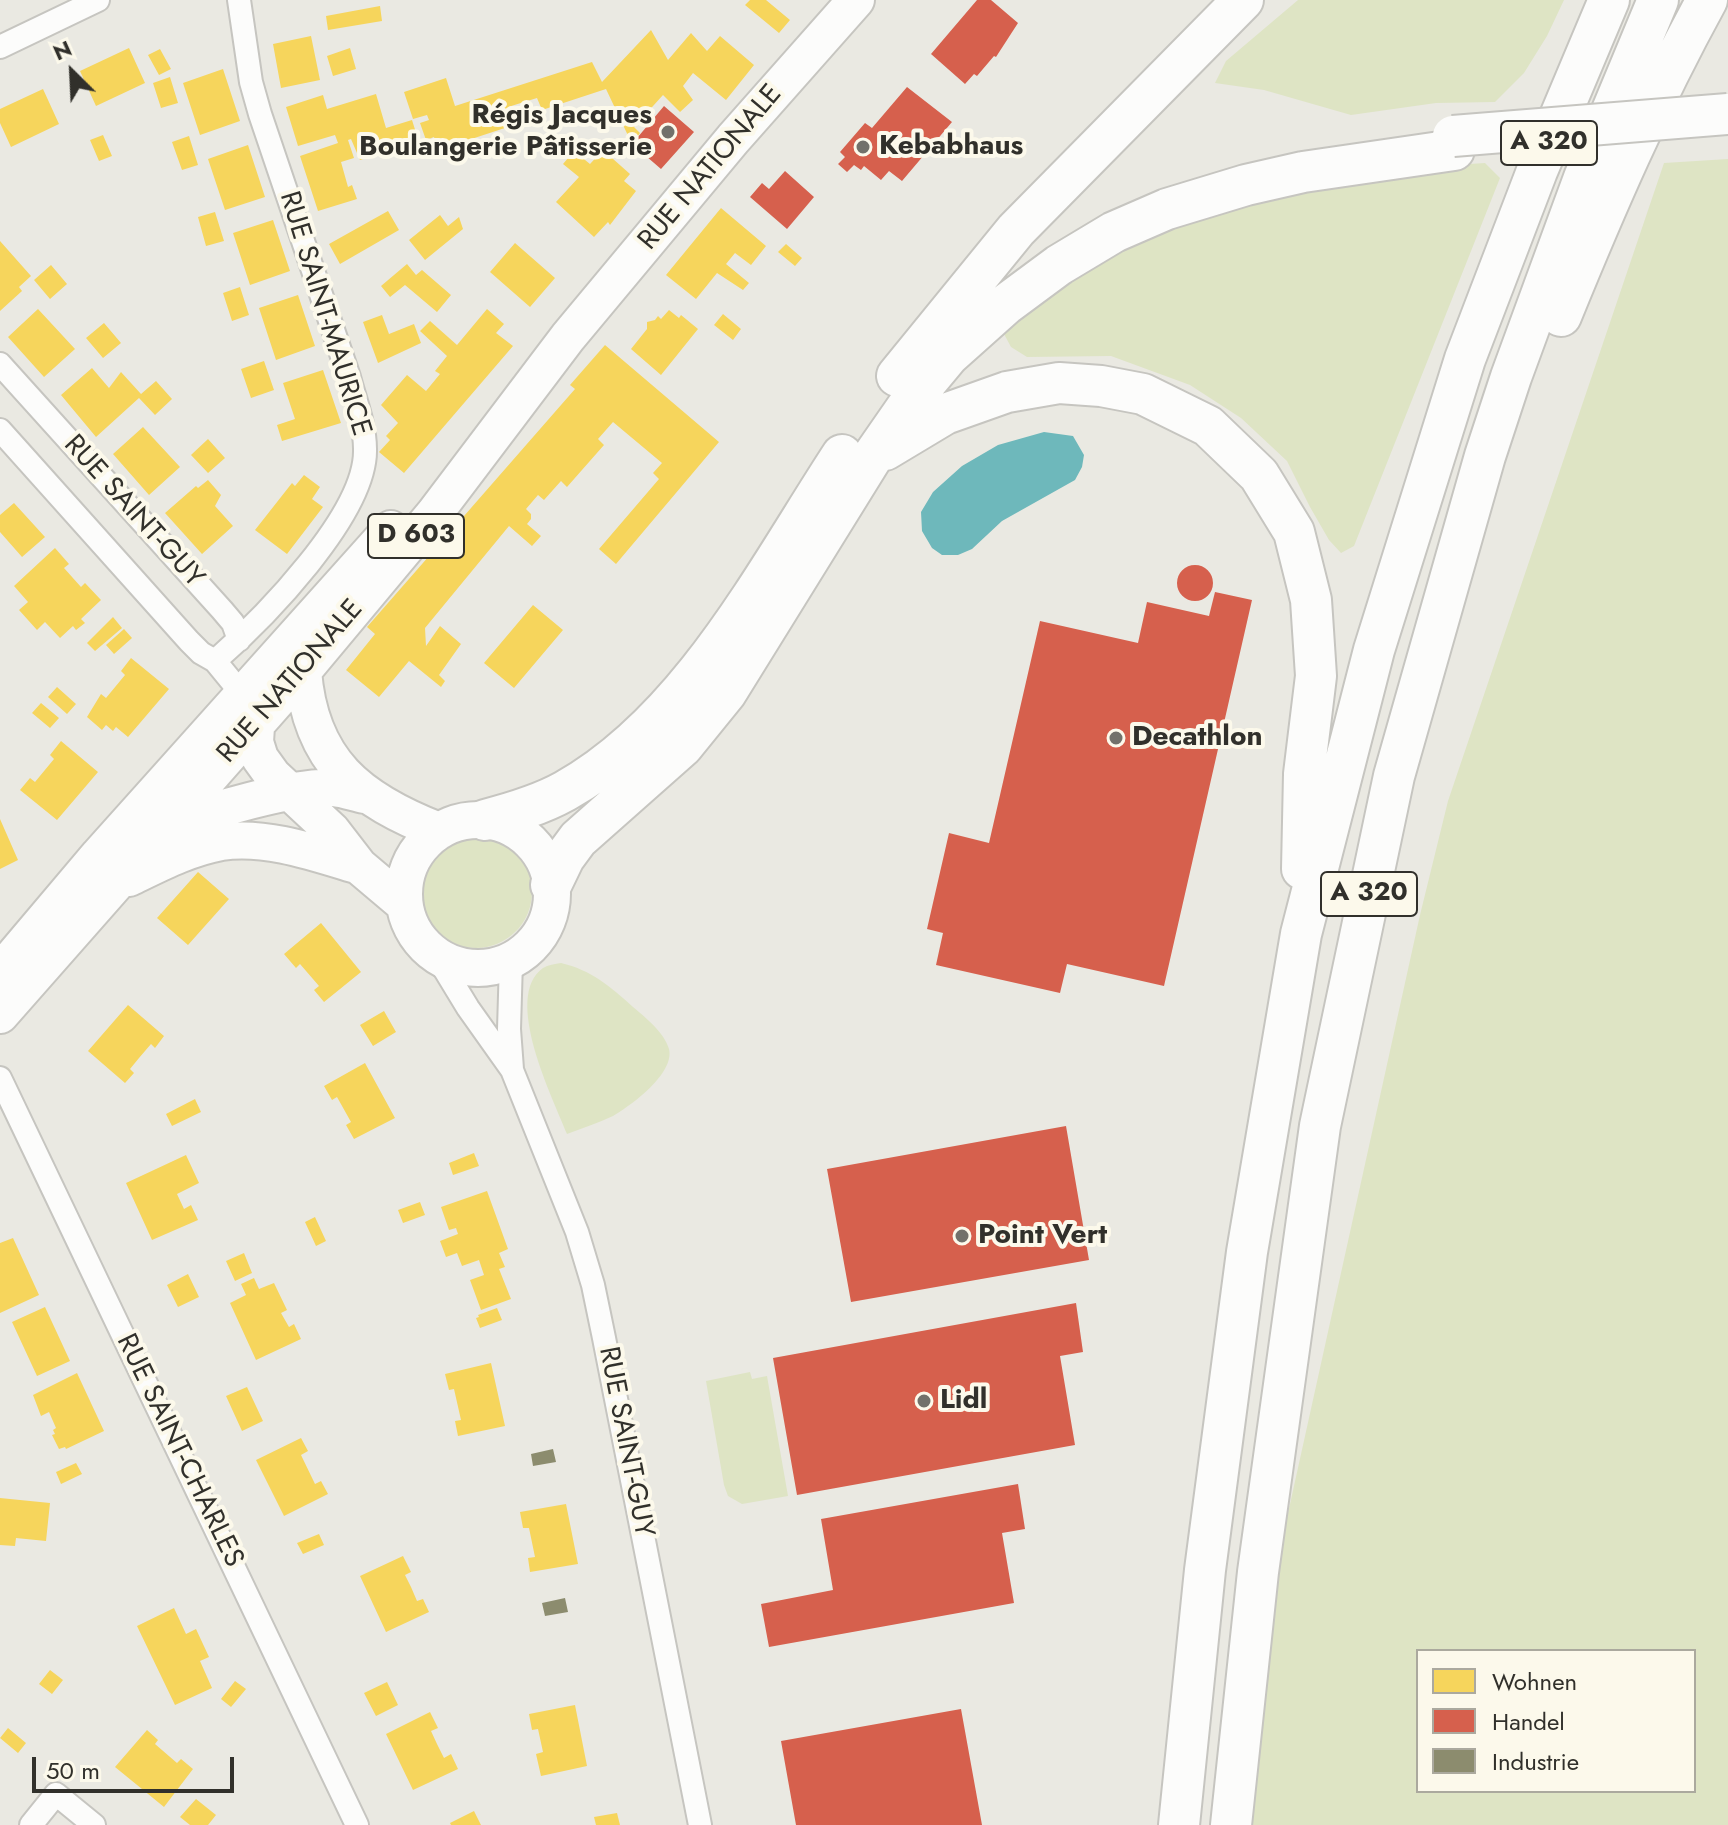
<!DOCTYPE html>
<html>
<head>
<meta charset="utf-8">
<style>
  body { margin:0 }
  #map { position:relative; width:1728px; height:1825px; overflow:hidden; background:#eae9e2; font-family:Jost,sans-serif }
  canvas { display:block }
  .legend { position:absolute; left:1416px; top:1649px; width:280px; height:144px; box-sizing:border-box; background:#fcf9eb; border:2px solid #aba99e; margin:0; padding:10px 14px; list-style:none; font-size:24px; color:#31302b }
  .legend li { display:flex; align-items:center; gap:16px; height:40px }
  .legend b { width:40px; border:2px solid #aba99e }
  .north { position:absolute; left:32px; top:32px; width:80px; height:80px; -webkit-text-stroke:6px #fcf9eb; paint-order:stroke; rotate:336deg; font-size:22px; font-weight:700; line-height:32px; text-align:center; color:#31302b }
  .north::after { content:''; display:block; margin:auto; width:28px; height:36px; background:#31302b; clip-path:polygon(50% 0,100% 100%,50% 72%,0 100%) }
  .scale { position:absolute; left:32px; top:1757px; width:202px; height:36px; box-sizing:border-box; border:4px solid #31302b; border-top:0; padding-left:10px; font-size:24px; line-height:28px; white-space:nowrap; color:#31302b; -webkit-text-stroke:6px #fcf9eb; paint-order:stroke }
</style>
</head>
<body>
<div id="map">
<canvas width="1728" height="1825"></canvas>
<ul class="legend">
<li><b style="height:22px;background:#f6d55c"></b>Wohnen</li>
<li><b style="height:22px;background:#d6604d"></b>Handel</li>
<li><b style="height:22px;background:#8c8c6e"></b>Industrie</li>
</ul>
<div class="north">N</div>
<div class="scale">50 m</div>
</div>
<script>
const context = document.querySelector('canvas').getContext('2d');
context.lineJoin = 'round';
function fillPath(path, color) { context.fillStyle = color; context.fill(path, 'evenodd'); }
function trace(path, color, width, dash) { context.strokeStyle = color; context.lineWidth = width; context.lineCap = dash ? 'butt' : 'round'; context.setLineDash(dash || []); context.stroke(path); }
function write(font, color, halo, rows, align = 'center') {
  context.font = font + ' Jost,sans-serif'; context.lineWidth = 8; context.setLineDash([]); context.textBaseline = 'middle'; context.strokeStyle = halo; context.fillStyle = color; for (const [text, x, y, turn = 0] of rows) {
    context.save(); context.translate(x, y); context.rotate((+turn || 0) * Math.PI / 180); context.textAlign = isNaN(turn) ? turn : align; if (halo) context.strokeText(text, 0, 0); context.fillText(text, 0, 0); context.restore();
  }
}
const green = new Path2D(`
  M1298,0h266l-17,36 -23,37 -29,29 -59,1 -85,12 -87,-25 -49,-7 11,-22z
  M1728,159v1666h-479l26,-253 145,-657 28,-114 216,-638zM1418,1651h276v140h-276z
  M1485,163l15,15 -146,368 -13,7 -12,-13 -19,-33 -23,-46 -46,-43 -51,-33 -79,-29 -84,1 -16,-10 -7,-13 11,-13 66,-49 71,-37 51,-20 205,-47z
  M420 892a56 56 0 1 1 112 0a56 56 0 1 1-112 0Z
  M561,963c30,7 49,23 72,44 13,11 31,25 36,42 6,24 -37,56 -56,67 -15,7 -31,12 -46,18 -14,-36 -65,-137 -24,-166 5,-3 12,-4 18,-5z
  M750,1372l2,7 15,-3 21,120 -46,8 -14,-8 -4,-11 -18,-104z`);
const water = new Path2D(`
  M1044,432l29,4 11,19 -2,12 -7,13 -73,41 -30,28 -14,6h-16l-10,-7 -10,-17 -1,-19 12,-20 29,-26 36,-21z`);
const homes = new Path2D(`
  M750,0h16l24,20 -11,13 -34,-28z
  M380,6l2,15 -54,9 -2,-14z
  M651,30l17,30 23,-27 16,18 13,-15 34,29 -28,35 -33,-27 -10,13 10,14 -13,12 -17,-17 -29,32 6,6 -8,11 -26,-55 -64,21 -5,-12 -29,9 6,18 -76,25 -4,-13 -8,3 -6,-17 9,-3 -2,-5 -14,4 -9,-27 42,-14 9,28 137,-44 10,20z
  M311,36l9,44 -39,8 -8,-44z
  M129,48l16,35 -49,23 -16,-35z
  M350,48l6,21 -23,7 -6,-20z
  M160,49l11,20 -12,6 -11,-20z
  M223,69l17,52 -40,14 -17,-52z
  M170,77l8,26 -17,5 -8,-25z
  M43,89l16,35 -48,23 -11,-24v-14z
  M376,94l10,34 26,-8 6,19 -45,13 1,3 -14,5 -9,-21 -3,1 6,18 -13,4 7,25 4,-2 5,14 -39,12 -18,-55 38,-13 -3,-8 -37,11 -12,-39 37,-12 4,14z
  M103,135l9,21 -13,5 -9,-21z
  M189,136l9,29 -16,5 -10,-28z
  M248,145l17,52 -40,13 -17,-51z
  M603,150l27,24 -6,7 12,10 -26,34 -2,-3 -14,15 -38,-35 23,-25 -16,-13 11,-13 16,13z
  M721,208l45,38 -15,19 -16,-12 -9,11 23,19 -6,7 -26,-17 -21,26 -30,-24z
  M388,211l11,19 -59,34 -11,-20z
  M215,212l9,29 -18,5 -8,-29z
  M440,215l8,11 11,-9 4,12 -38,31 -16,-20z
  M273,220l17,51 -40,14 -17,-52z
  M0,241l31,35 -12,11 3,4 -22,20z
  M515,243l40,35 -25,29 -40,-35z
  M786,244l16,14 -7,8 -17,-14z
  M407,264l9,11 6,-5 29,25 -14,17 -32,-27 -15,12 -9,-11z
  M51,265l16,19 -17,15 -16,-19z
  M240,287l9,28 -17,6 -9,-28z
  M298,295l17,51 -39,14 -17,-52z
  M38,309l37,40 -31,28 -36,-40z
  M487,309l17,15 -8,9 17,13 -109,127 -25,-21 11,-12 -4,-4 12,-13 -17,-18 26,-30 19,16 14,-17 -5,-3 12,-15 -27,-25 10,-10 27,24z
  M669,310l10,8 2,-3 17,14 -37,46 -30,-26 16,-20v-7l8,-2 3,-4 3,3z
  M723,314l18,15 -8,11 -19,-15z
  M382,315l7,19 25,-10 7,19 -43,20 -15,-41z
  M104,323l17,20 -18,15 -17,-20z
  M605,345l114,97 -103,122 -17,-15 60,-70 -6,-6 9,-10 -49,-41 -15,17 6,6 -37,42 -6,-6 -17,19 -6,-5 -12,14 5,5v5l-4,5 14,12 -9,10 -23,-20 -84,102 1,18 14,-20 21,18 -22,31 6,6 -4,6 -32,-26 -30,36 -33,-27 29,-36 -8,-7 208,-238 -5,-4z
  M264,361l10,29 -23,8 -10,-29z
  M92,368l17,20 12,-16 20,22 15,-13 16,18 -17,16 -16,-17 -43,39 -35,-42z
  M323,370l18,53 -59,18 -5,-16 18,-6 -12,-36z
  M143,427l37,40 -31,28 -36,-41z
  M208,439l17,19 -17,15 -17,-18z
  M304,475l16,12 -8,12 11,8 -36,47 -32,-24 37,-47 3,3z
  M208,480l13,15 -6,11 18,20 -31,28 -37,-41 31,-27 2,2z
  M14,503l31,34 -23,20 -22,-25v-17z
  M55,548l14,16 -5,4 17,19 4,-4 16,17 -20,19 4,4 -9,7 -3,-4 -13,12 -15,-16 -8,8 -18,-20 9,-8 -14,-16z
  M533,605l30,25 -49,58 -30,-25z
  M113,617l9,11 -27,23 -8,-8z
  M124,629l8,9 -18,16 -8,-9z
  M131,658l38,31 -41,48 -12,-10 -3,4 -7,-6 -4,5 -15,-13 14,-23 5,4 19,-23 -4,-4z
  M57,687l19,17 -9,10 -19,-17z
  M41,703l18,15 -9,10 -18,-15z
  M61,741l37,31 -41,48 -37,-30 10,-12 5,4 19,-23 -4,-4z
  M0,819l18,41 -18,9z
  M198,872l31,27 -41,46 -31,-27z
  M321,923l40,49 -37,30 -10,-12 5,-4 -19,-22 -4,4 -12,-14z
  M128,1005l36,31 -9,12 -4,-4 -12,14 -9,11 4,4 -9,10 -37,-32z
  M384,1011l12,21 -23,14 -13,-21z
  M365,1063l30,55 -41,21 -8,-14 5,-3 -14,-25 -5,3 -8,-14z
  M195,1099l6,13 -29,14 -6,-12z
  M474,1153l5,13 -26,9 -4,-12z
  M186,1155l13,28 -22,11 7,15 7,-4 7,15 -46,20 -26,-57z
  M487,1191l21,58 -9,4 6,14 -6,2 12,30 -30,11 -11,-30 14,-5 -5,-15 -17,6 -5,-13 -11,4 -6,-16 18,-7 -2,-6 -7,2 -8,-23z
  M420,1202l5,13 -22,8 -5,-13z
  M315,1217l11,24 -10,5 -11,-24z
  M13,1238l26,57 -39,18v-70z
  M244,1253l8,20 -17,8 -9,-20z
  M188,1274l11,23 -21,10 -11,-22z
  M254,1278l5,11 15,-6 13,27 -6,3 8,14 5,-3 7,15 -45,21 -26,-57 16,-8 -5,-11z
  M45,1307l25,54 -33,15 -25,-54z
  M497,1308l5,12 -22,8 -4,-10 3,-1 -1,-2z
  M491,1363l14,63 -47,10 -3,-15 6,-1 -7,-31 -5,1 -4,-16z
  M77,1373l27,58 -38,18 -1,-2 -6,2 -7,-14 3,-1 -2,-4 3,-2 -7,-16 -8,4 -8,-21z
  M247,1387l16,34 -21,10 -16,-35z
  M301,1438l7,13 -7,4 14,29 6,-3 7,13 -44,22 -28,-56z
  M76,1463l6,11 -21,10 -5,-12z
  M0,1498l50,5 -4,38 -30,-3 -1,8 -15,-1z
  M566,1504l12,60 -48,8 -2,-14 7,-1 -6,-29h-6l-3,-16z
  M319,1534l5,11 -21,9 -6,-11z
  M403,1556l8,16 -6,3 6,12 6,14 6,-2 6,13 -43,20 -26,-56z
  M174,1608l12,26 10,-5 13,28 -9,4 12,27 -37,17 -38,-79z
  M50,1670l13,10 -11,14 -13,-10z
  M235,1681l11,8 -15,18 -10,-8z
  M387,1682l11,23 -22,11 -12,-23z
  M575,1705l12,61 -46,10 -5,-22 7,-2 -5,-23 -6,1 -3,-16z
  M430,1712l8,16 -7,3 6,13 7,14 7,-4 7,15 -45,21 -27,-56z
  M8,1728l18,15 -8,10 -18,-15z
  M147,1730l11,10 -3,4 22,19 4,-4 12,10 -29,38 -49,-40z
  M196,1799l20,16 -8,10h-18l-10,-8z
  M474,1811l7,14h-30l-1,-2z
  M617,1813l3,12h-24l-2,-8z`);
const shops = new Path2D(`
  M977,0h14l27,23 -22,34 -2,-1 -17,20 -3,-2 -9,10 -34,-30z
  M907,87l45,35 -50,59 -13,-10 -8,9 -17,-14 -3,4 -7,-5 -7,7 -9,-8 7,-7 -5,-5 25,-29 7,5z
  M664,106l30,26 -33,37 -29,-25z
  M785,171l29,26 -27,32 -37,-32 12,-14 7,6z
  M1177 583a18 18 0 1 1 36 0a18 18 0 1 1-36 0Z
  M1215,592l37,8 -88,386 -97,-22 -7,29 -124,-28 7,-32 -16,-4 22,-96 40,10 51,-222 98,22 9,-41 62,14z
  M1066,1126l23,134 -238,42 -24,-133z
  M1076,1303l7,49 -23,4 15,89 -278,50 -24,-137z
  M1018,1484l7,45 -23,4 12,70 -245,44 -8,-43 72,-14 -12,-71z
  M961,1709l21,116h-186l-15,-84z`);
const industry = new Path2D(`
  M553,1449l3,13 -23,4 -2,-12z
  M565,1598l3,14 -23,4 -3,-13z`);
const street = new Path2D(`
  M0,47l98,-47
  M0,364l222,246 11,13 6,17
  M0,430l189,211 12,12 14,8 27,33
  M215,661c47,-41 152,-147 150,-212 0,-24 -10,-49 -16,-72l-89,-263 -9,-32 -12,-82
  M437,957l31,51 44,62 65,162 16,53 11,53 96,487
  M511,961l-2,68 3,40
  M0,1078l357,747
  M31,1825l25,-31 38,31`);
const primary = new Path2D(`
  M303,671c7,91 56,129 136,160
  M257,711l-2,31 5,16 13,18 59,55 27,35 45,38
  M404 894a74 74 0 1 1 148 0a74 74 0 1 1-148 0Z
  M168,826c39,-14 126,-41 166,-38 10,1 21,5 31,7
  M129,878c29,-14 59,-30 92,-36 45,-7 95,11 138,24
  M0,972l99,-117 292,-326
  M0,1015l303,-344 131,-157 134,-177 165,-198 123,-139`);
const highway = new Path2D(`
  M1561,316c44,-108 90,-214 146,-316
  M897,376l119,-146 227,-230
  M885,450l60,-36 62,-22 52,-9 42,3 42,8 65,32 51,49 35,57 17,68 5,76 -12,98 -2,95
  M485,820c27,-7 55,-15 80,-29 125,-70 201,-220 277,-336
  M551,885l13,-27 14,-19 105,-93 43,-53 145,-234 43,-62 35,-42 56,-50 54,-40 55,-33 53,-23 79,-24 57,-13 151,-22
  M1179,1825l26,-255 42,-318 54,-318 73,-284 91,-291 72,-188 72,-171
  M1231,1825l27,-253 62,-446 74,-350 91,-320 26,-79 73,-199 74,-178`);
const highwayBridge = new Path2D(`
  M1453,136l275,-22`);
const markers = [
  [668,132,8,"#72716b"],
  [863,147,8,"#72716b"],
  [1116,738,8,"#72716b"],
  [962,1236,8,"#72716b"],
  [924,1401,8,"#72716b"]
];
const shields = [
  [1549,143,96],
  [416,536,96],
  [1369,894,96]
];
const shieldNames = [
  ["A 320",1549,143],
  ["D 603",416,536],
  ["A 320",1369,894]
];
const poiNames = [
  ["Régis Jacques",652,116,"right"],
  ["Boulangerie Pâtisserie",652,148,"right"],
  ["Kebabhaus",879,147],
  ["Decathlon",1132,738],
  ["Point Vert",978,1236],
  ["Lidl",940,1401]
];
const streetNames = [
  ["RUE NATIONALE",711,168,-50],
  ["RUE SAINT-MAURICE",324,314,73],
  ["RUE SAINT-GUY",133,512,48],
  ["RUE NATIONALE",291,682,-49],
  ["RUE SAINT-GUY",625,1442,79],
  ["RUE SAINT-CHARLES",179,1451,64]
];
fillPath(green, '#dee4c4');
fillPath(water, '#6eb8bb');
fillPath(homes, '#f6d55c');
fillPath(shops, '#d6604d');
fillPath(industry, '#8c8c6e');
trace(street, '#c6c5c0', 26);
trace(primary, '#c6c5c0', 40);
trace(highway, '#c6c5c0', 44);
trace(street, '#fcfcfb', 22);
trace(primary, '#fcfcfb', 36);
trace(highway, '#fcfcfb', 40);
trace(highwayBridge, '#c6c5c0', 44, []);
trace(highwayBridge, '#fcfcfb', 40);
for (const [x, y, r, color] of markers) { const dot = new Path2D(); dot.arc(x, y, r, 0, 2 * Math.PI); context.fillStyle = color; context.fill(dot); trace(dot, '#fcf9eb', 3); }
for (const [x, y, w] of shields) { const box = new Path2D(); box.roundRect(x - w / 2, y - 22, w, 44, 6); context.fillStyle = '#fcf9eb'; context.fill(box); trace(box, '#31302b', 2); }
write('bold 26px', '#31302b', null, shieldNames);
write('bold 28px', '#31302b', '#fcf9eb', poiNames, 'left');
write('28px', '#31302b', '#fcf9eb', streetNames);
</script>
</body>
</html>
